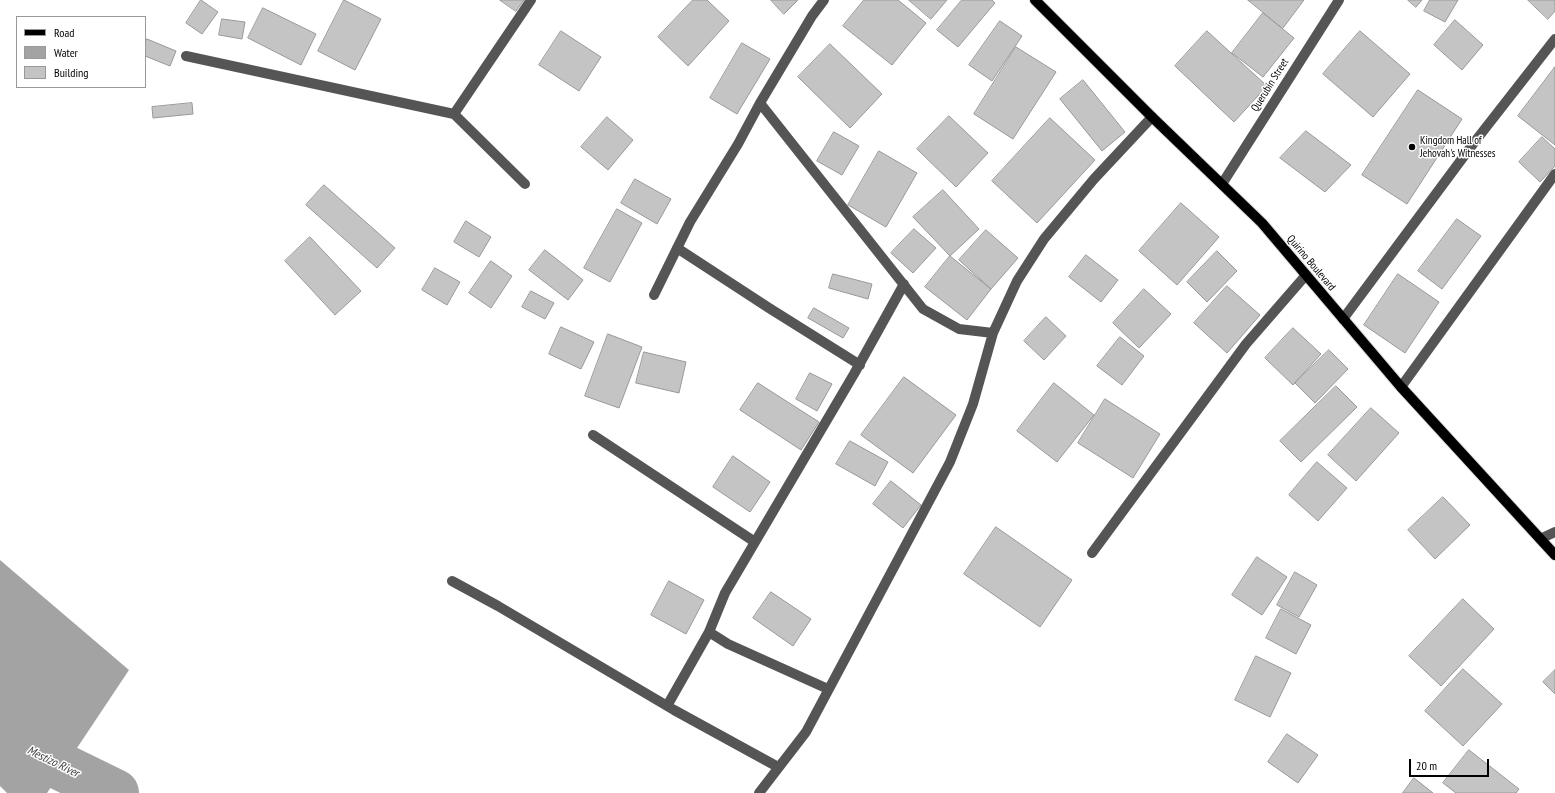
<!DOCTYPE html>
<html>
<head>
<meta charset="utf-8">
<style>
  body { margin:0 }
  #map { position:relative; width:1555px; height:793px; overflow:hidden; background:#fff; font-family:"PT Sans Narrow",sans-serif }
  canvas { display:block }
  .legend { position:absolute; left:16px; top:16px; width:130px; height:72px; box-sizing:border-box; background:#fff; border:1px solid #999; margin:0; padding:5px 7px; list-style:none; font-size:12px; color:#000 }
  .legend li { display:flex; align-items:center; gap:8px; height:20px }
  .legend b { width:20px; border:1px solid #999 }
  .scale { position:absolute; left:1409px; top:759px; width:80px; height:18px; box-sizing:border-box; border:2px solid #000; border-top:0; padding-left:5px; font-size:12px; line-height:14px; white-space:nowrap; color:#000; -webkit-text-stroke:3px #fff; paint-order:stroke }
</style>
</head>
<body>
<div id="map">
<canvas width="1555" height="793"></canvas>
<ul class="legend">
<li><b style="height:5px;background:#000"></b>Road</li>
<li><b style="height:11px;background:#a3a3a3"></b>Water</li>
<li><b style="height:11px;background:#c4c4c4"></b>Building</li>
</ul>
<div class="scale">20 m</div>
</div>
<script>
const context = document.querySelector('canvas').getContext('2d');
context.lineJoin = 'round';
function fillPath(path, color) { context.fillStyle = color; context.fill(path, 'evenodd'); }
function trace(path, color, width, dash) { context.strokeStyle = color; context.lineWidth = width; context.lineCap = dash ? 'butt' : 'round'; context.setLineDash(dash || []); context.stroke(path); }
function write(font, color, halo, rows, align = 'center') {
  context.font = font + ' "PT Sans Narrow",sans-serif'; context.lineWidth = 3; context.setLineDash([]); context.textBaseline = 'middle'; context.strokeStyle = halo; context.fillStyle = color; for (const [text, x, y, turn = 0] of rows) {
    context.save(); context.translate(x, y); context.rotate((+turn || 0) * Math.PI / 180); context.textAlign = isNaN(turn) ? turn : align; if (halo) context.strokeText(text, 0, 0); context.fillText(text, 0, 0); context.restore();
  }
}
const water = new Path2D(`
  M0,560l129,110 -82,123h-40l-7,-7z`);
const river = new Path2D(`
  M0,720l23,28 92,45`);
const building = new Path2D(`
  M201,0l17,12 -16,22 -16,-11z
  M344,0l37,19 -26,51 -37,-19z
  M500,0h24l-8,11z
  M693,0h14l22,21 -41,45 -30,-29z
  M771,0h27l-14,14z
  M864,0h34l28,23 -34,42 -49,-39z
  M909,0h38l-16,19z
  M962,0h30l3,3 -37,44 -21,-17z
  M1248,0h56l-21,28z
  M1408,0h14l-6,7z
  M1430,0h28l-13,22 -21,-11z
  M1528,0h27v11l-7,8z
  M263,8l53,26 -15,31 -53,-27z
  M1263,13l31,25 -31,39 -31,-24z
  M222,19l23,3 -3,17 -23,-4z
  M1455,20l28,25 -21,25 -28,-25z
  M1000,21l22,15 -30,45 -23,-16z
  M561,31l40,26 -22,34 -40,-26z
  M1207,31l60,55 -33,36 -59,-56z
  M1360,31l50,43 -37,43 -50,-43z
  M147,39l29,12 -6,15 -25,-10v-12z
  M742,43l28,16 -33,55 -27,-16z
  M830,44l52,50 -32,34 -52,-51z
  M1016,47l40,25 -43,67 -39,-25z
  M1555,67v78l-37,-29z
  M1083,80l42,52 -23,19 -42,-52z
  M1418,90l44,29 -55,85 -45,-29z
  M192,103l1,11 -40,4 -1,-11z
  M949,116l39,37 -32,34 -39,-38z
  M607,117l26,23 -25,30 -27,-23z
  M1050,118l45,42 -58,63 -45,-42z
  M1306,131l45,34 -26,27 -45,-34z
  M834,132l25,14 -17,29 -25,-14z
  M1542,137l13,12v17l-15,16 -21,-20z
  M879,151l38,22 -31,54 -38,-22z
  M635,179l36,20 -14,25 -36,-21z
  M324,185l71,63 -18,20 -71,-63z
  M943,190l36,39 -29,27 -37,-39z
  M1181,203l38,34 -42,48 -38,-34z
  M617,209l25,14 -32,59 -26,-14z
  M1457,219l24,17 -39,53 -24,-18z
  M466,221l25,16 -12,20 -25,-15z
  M914,229l22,19 -23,25 -22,-20z
  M986,230l32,28 -27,31 -32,-29z
  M310,237l51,54 -26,24 -50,-54z
  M545,250l38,30 -15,20 -39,-30z
  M1217,251l20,20 -30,31 -20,-20z
  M1086,255l32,25 -17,22 -32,-25z
  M950,256l41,33 -24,31 -42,-33z
  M491,261l21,15 -21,32 -22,-15z
  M435,268l25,14 -13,23 -25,-15z
  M833,274l39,10 -4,15 -39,-11z
  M1398,274l41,28 -34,51 -41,-28z
  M1227,286l33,29 -33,38 -33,-30z
  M1144,289l27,25 -32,34 -26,-25z
  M531,291l23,12 -9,16 -23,-12z
  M814,308l35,20 -6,10 -35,-20z
  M1046,317l20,19 -22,24 -20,-19z
  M561,327l33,15 -13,27 -32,-15z
  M1293,328l28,26 -28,31 -28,-27z
  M608,334l34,13 -23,61 -34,-12z
  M1120,337l24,19 -22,29 -25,-19z
  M1329,350l19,19 -33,34 -20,-20z
  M644,352l42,10 -7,31 -43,-10z
  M810,373l22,11 -15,27 -21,-12z
  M904,377l52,38 -43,58 -52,-38z
  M758,383l61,39 -18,28 -61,-40z
  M1054,383l40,32 -37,47 -40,-31z
  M1336,386l21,21 -56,55 -21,-21z
  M1105,399l55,35 -27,44 -55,-35z
  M1371,408l28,25 -43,48 -28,-26z
  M850,441l38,21 -13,24 -39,-22z
  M733,456l37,26 -20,30 -37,-25z
  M1317,462l30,26 -29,33 -29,-26z
  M891,481l30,24 -18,23 -30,-24z
  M1443,497l27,28 -35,34 -27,-29z
  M996,527l76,53 -32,47 -76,-53z
  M1257,557l30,20 -25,38 -30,-20z
  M1295,572l22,13 -18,32 -22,-12z
  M669,581l35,19 -18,34 -35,-19z
  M771,592l40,27 -18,27 -40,-28z
  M1463,599l31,30 -53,57 -32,-30z
  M1281,609l30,16 -15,29 -30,-16z
  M1256,656l35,17 -21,44 -35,-17z
  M1463,669l39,35 -39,42 -38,-35z
  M1555,670v24l-12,-12z
  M1287,734l31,21 -20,28 -30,-21z
  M1469,750l50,39 -3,4h-60l-13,-10z
  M1414,778l19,15h-30z`);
const minor = new Path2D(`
  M186,56l268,58 71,70
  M760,103l163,206 36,20 34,4
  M454,114l77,-114
  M1222,184l117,-184
  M677,248l92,60 91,57
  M654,295l36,-73 48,-78 22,-41 52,-87 12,-16
  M1343,319l130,-175 82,-105
  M1401,387l154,-213
  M593,435l162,107
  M1540,539l15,-7
  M1092,553l154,-209 60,-69
  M452,581l46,25 176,104 104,57
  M828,689l-100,-45 -19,-12 16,-39 129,-219 50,-90
  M667,706l42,-74
  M759,793l47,-61 144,-270 23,-58 20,-71 24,-52 27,-42 50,-60 58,-62`);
const major = new Path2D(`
  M1035,0l117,117 110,106 139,164 154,168`);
const markers = [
  [1412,147,4,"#000"]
];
const streetNames = [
  ["Querubin Street",1270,85,-58],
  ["Quirino Boulevard",1311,263,50]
];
const poiNames = [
  ["Kingdom Hall of",1420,141],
  ["Jehovah's Witnesses",1420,154]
];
const waterNames = [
  ["Mestizo River",53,762,26]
];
fillPath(water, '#a3a3a3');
trace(river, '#a3a3a3', 48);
fillPath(building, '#c4c4c4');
trace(building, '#999', 1);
trace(major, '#dbdbdb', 12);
trace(minor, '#555', 10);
trace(major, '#000', 10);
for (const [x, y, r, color] of markers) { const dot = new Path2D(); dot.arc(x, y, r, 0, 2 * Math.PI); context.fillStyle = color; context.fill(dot); trace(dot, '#fff', 1.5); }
write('11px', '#000', '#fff', streetNames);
write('11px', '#000', '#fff', poiNames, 'left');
write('italic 12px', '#444', '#fff', waterNames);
</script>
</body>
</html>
